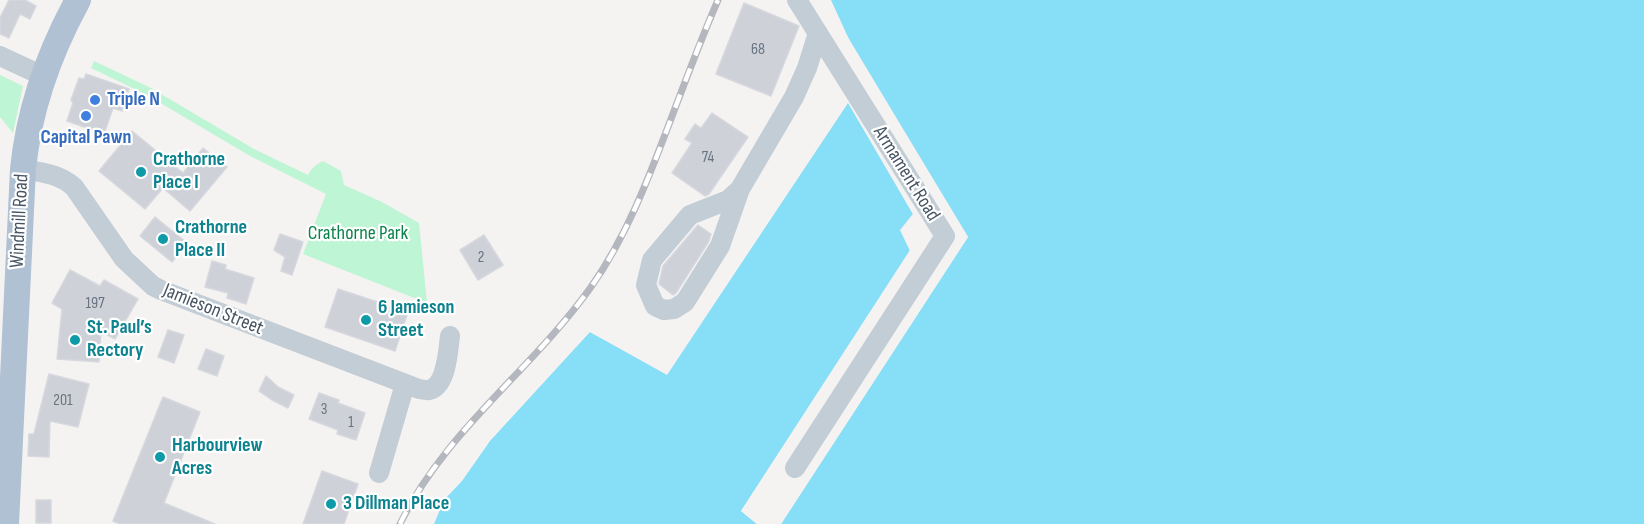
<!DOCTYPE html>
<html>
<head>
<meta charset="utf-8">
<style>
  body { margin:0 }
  canvas { display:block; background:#f5f2f2 }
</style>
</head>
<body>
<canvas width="1644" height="524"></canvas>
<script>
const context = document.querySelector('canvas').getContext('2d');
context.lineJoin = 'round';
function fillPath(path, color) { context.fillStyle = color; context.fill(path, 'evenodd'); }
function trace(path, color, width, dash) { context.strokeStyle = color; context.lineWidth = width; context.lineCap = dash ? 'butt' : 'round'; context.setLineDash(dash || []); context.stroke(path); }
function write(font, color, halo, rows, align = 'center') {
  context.font = font + ' "Sofia Sans Condensed",sans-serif'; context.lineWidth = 4.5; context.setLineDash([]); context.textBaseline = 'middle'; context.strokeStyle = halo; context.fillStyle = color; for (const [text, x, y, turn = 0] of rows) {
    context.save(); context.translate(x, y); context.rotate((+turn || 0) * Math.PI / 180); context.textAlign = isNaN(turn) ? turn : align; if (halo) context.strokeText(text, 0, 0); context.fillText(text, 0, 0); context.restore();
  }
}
const green = new Path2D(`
  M94,61l57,27 103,61 54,26c4,-7 7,-10 15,-14l18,10 3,14 38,17 37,21 8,80 -124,-49 23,-60 -76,-38 -103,-61 -56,-27z
  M0,75l23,11 -10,47 -13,-16z`);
const water = new Path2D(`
  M831,0h813v524h-863l187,-287 -116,-191z
  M848,102l65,112 -12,16 9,20 -169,261 16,13h-323l10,-24 18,-19 28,-40 100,-109 77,42z`);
const pier = new Path2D(`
  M843,29l125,208 -187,287h-3l187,-287 -115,-190 -9,-16z
  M847,99l3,1 65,113v3l-11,15 9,20 -168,260 15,13h-3l-16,-13 169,-260 -10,-21 13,-16 -65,-111 -181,272 -77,-43 2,-3 74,42z`);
const building = new Path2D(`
  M9,0h16l11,6 -6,13 -10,-5 -11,24 -9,-4v-16z
  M744,3l55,23 -28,70 -55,-22z
  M86,74l43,15 -7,22 -9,-3 -9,26 -37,-13 6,-18 -2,-3 8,-22 5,1z
  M712,113l36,24 -39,57 -4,2 -33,-23 20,-30 -7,-4 10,-15 6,4z
  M132,131l51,42 20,-25 24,19 -37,44 -27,-23 -18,21 -46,-38z
  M155,217l32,26 -15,19 -32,-26z
  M698,225l13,9 -2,7 -33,52 -3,2 -14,-11 4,-18z
  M280,234l23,8 -11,33 -11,-4 4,-14 -11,-7z
  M484,235l19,30 -25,15 -18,-30z
  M212,261l14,4 -1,4 29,9 -8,26 -19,-6 1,-5 -23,-6z
  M70,270l30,16 4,-6 34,19 -23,40 -14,-8 -2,31 -42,-3 5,-50 -10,-6z
  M338,289l70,23 -13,39 -70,-24z
  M168,330l16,5 -10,28 -16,-6z
  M206,349l18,7 -7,20 -19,-7z
  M49,374l40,10 -11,43 -28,-6 -1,36 -21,-1 1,-22h5z
  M266,376l12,11 16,8 -6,13 -16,-8 -13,-9z
  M319,393l20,7 -1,3 27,10 -9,27 -19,-6 1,-4 -29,-11z
  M163,397l37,15 -36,91 51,21h-95l-7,-3z
  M322,471l36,13 -14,40h-41z
  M36,500h15v23h-15z`);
const minor = new Path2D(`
  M0,56l43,20
  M23,169c18,3 37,5 51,18l50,72 29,27 8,4 258,99c2,0 8,2 10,1 18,-4 19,-40 21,-54
  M740,189l-12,11 -38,15 -38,45 -6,25 9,21 9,4 10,-1 11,-7 35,-56 20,-57 54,-92 13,-29 11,-35
  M795,468l150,-232 -148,-236
  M379,473l26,-89`);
const major = new Path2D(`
  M6,524l17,-355c6,-60 26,-116 55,-169`);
const rail = new Path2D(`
  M400,524c45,-93 132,-154 191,-237 36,-51 58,-110 80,-168 15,-40 30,-80 47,-119`);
const markers = [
  [95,100,6,"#3f7fe0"],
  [86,116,6,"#3f7fe0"],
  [141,172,6,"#0f9aa8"],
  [163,239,6,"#0f9aa8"],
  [366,320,6,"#0f9aa8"],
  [75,340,6,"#0f9aa8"],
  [160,457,6,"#0f9aa8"],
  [331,504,6,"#0f9aa8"]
];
const numberNames = [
  ["68",758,50],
  ["74",708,158],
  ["2",481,258],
  ["197",95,304],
  ["201",63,401],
  ["3",324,410],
  ["1",351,423]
];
const shopNames = [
  ["Triple N",107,100],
  ["Capital Pawn",86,138,"center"]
];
const cultureNames = [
  ["Crathorne",153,160],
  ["Place I",153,183],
  ["Crathorne",175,228],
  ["Place II",175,251],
  ["6 Jamieson",378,308],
  ["Street",378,331],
  ["St. Paul’s",87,328],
  ["Rectory",87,351],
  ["Harbourview",172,446],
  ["Acres",172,469],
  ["3 Dillman Place",343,504]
];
const streetNames = [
  ["Armament Road",906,174,58],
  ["Windmill Road",20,221,-87],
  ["Jamieson Street",213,310,22]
];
const parkNames = [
  ["Crathorne Park",358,234]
];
fillPath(green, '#bef5d4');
fillPath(water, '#86def7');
fillPath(pier, '#f5f2f2');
fillPath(building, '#ced1d8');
trace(building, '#d6d8de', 1.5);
trace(minor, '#c2cdd5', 20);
trace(major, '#b0c1d4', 26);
trace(rail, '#b4b7bd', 7);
trace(rail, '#fff', 4.5, [14]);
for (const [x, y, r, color] of markers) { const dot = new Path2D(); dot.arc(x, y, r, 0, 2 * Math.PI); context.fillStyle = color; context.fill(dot); trace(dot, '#fff', 2); }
write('16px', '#697480', null, numberNames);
write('bold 20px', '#366cbe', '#fff', shopNames, 'left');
write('bold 20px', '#0d838f', '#fff', cultureNames, 'left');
write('20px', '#475563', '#fff', streetNames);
write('20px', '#0c834a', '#fff', parkNames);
</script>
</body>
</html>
